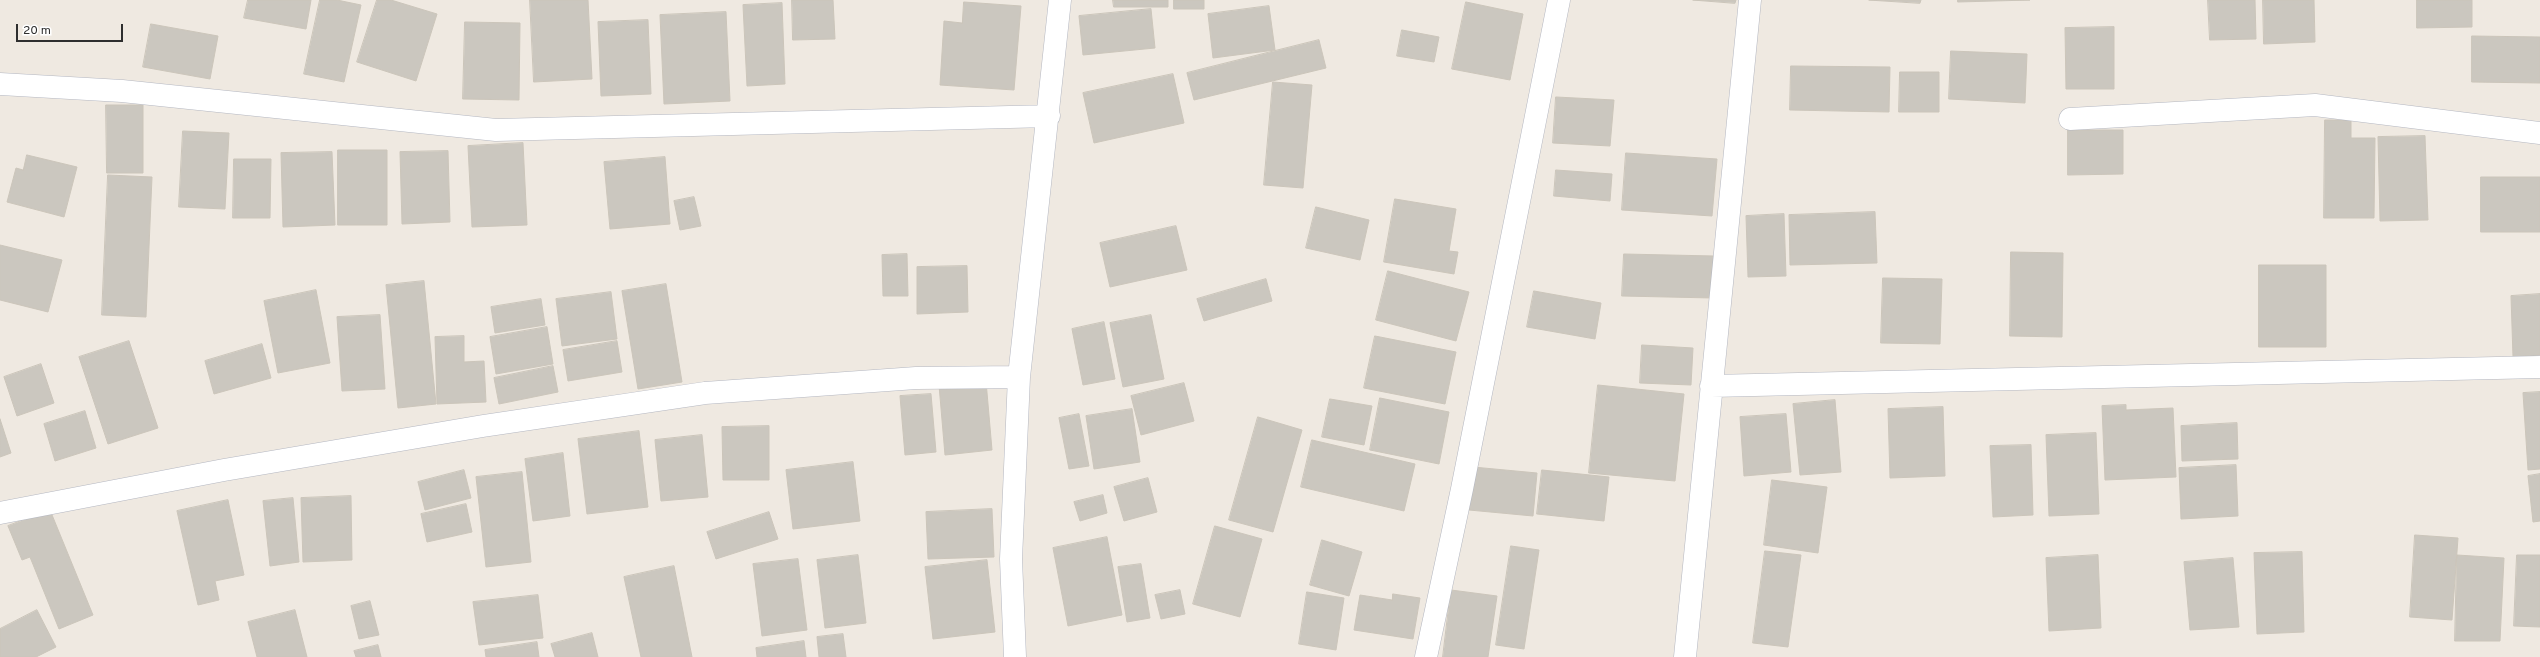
<!DOCTYPE html>
<html>
<head>
<meta charset="utf-8">
<style>
  body { margin:0 }
  #map { position:relative; width:2540px; height:657px; overflow:hidden; background:#efe9e1; font-family:Overpass,sans-serif }
  canvas { display:block }
  .scale { position:absolute; left:16px; top:24px; width:107px; height:18px; box-sizing:border-box; border:2px solid #2e2e2e; border-top:0; padding-left:5px; font-size:12px; line-height:14px; white-space:nowrap; color:#2e2e2e; -webkit-text-stroke:3px #fff; paint-order:stroke }
</style>
</head>
<body>
<div id="map">
<canvas width="2540" height="657"></canvas>
<div class="scale">20 m</div>
</div>
<script>
const context = document.querySelector('canvas').getContext('2d');
context.lineJoin = 'round';
function fillPath(path, color) { context.fillStyle = color; context.fill(path, 'evenodd'); }
function trace(path, color, width, dash) { context.strokeStyle = color; context.lineWidth = width; context.lineCap = dash ? 'butt' : 'round'; context.setLineDash(dash || []); context.stroke(path); }
const building = new Path2D(`
  M248,0h63l-5,29 -62,-11z
  M320,0h17l24,5 -17,77 -40,-8z
  M377,0h14l46,14 -21,67 -59,-19z
  M530,0h58l4,79 -58,3z
  M792,0h41l2,39 -42,1z
  M1113,0h55v7h-54z
  M1174,0h30v9h-30z
  M1693,0h43l-1,3z
  M1869,0h52l-1,3z
  M1958,0h72l-72,2z
  M2208,0h47l1,39 -46,1z
  M2263,0h51l1,42 -51,2z
  M2417,0h55v27l-55,1z
  M964,2l57,4 -7,84 -74,-5 4,-64 18,2z
  M1466,2l57,12 -13,66 -58,-11z
  M782,3l3,81 -38,2 -4,-81z
  M1269,6l6,44 -62,8 -5,-44z
  M1151,9l4,39 -72,7 -4,-39z
  M726,12l4,89 -66,3 -4,-89z
  M648,20l3,74 -50,2 -3,-74z
  M465,22l55,1 -1,77 -56,-1z
  M151,24l67,12 -8,43 -67,-12z
  M2114,27v62h-48l-1,-61z
  M1402,30l37,7 -5,25 -37,-6z
  M2472,36l68,1v46l-68,-1z
  M1319,40l7,28 -132,32 -7,-27z
  M1951,51l76,3 -2,49 -76,-4z
  M1791,66l99,1 -1,45 -99,-2z
  M1900,72h39v40h-40z
  M1173,74l11,49 -90,20 -11,-50z
  M1273,82l39,3 -9,103 -39,-3z
  M1556,97l58,3 -4,46 -57,-3z
  M106,105h37v68h-36z
  M2325,120h26v18h24l-1,80h-50z
  M2068,130h55v44l-55,1z
  M183,131l46,2 -4,76 -46,-2z
  M2425,136l3,84 -48,1 -2,-84z
  M523,143l4,82 -55,2 -4,-81z
  M338,150h49v75h-49z
  M448,151l2,71 -48,2 -2,-72z
  M332,152l3,73 -52,2 -2,-74z
  M1626,153l91,6 -5,57 -90,-6z
  M27,155l50,12 -13,50 -57,-15 9,-34 7,2z
  M665,157l5,67 -60,5 -6,-67z
  M234,159h37l-1,59h-37z
  M1556,170l56,4 -2,27 -56,-5z
  M108,175l44,2 -6,140 -44,-2z
  M2481,177h59v55h-59z
  M694,197l7,29 -21,4 -6,-29z
  M1395,199l61,10 -7,42 9,1 -4,22 -70,-12z
  M1316,207l53,13 -9,40 -54,-12z
  M1875,212l2,51 -87,2 -1,-50z
  M1784,214l2,62 -38,1 -2,-61z
  M1176,226l11,44 -77,17 -10,-44z
  M0,245l62,15 -14,52 -48,-12z
  M2011,252l52,1 -1,84 -52,-1z
  M907,254l1,42h-25l-1,-41z
  M1624,254l90,2 -1,42 -91,-2z
  M2259,265h67v82h-67z
  M967,266l1,46 -51,2v-47z
  M1388,271l81,21 -13,49 -80,-21z
  M1883,278l59,1 -2,65 -59,-1z
  M1266,279l6,22 -68,20 -7,-22z
  M424,281l12,123 -38,4 -12,-123z
  M666,284l16,98 -44,7 -16,-98z
  M316,290l14,73 -52,10 -14,-72z
  M1534,291l67,12 -6,36 -68,-12z
  M611,292l6,47 -55,7 -6,-47z
  M2540,294v61l-27,2 -2,-61z
  M541,299l4,26 -50,8 -4,-26z
  M380,315l5,74 -43,2 -5,-74z
  M1151,315l13,64 -41,8 -13,-64z
  M1104,322l11,57 -32,6 -11,-56z
  M547,327l6,37 -57,10 -6,-37z
  M464,336v26l20,-1 2,41 -49,2 -2,-67z
  M1375,336l81,16 -11,52 -81,-16z
  M129,341l29,87 -50,16 -29,-87z
  M617,341l5,31 -54,9 -5,-31z
  M262,344l9,34 -57,16 -9,-33z
  M1642,345l51,3 -2,37 -51,-2z
  M41,364l13,39 -37,13 -13,-39z
  M553,366l5,26 -59,12 -5,-26z
  M986,381l6,69 -47,5 -6,-70z
  M1184,383l10,38 -53,14 -10,-39z
  M1598,385l86,9 -9,87 -86,-8z
  M2540,392v77l-12,1 -5,-77z
  M931,394l5,58 -31,3 -5,-59z
  M1380,398l69,14 -10,52 -69,-14z
  M1330,399l42,7 -8,39 -42,-8z
  M1835,400l6,72 -41,3 -7,-71z
  M2126,405v5l47,-2 3,69 -71,3 -3,-74z
  M1943,407l2,69 -55,2 -2,-69z
  M1132,409l8,53 -46,7 -8,-53z
  M85,411l11,37 -41,13 -11,-37z
  M1079,414l10,52 -20,3 -10,-51z
  M1786,414l5,58 -47,4 -4,-59z
  M1258,417l44,13 -29,102 -44,-12z
  M0,419l11,34 -11,4z
  M2237,423l1,36 -56,2 -1,-35z
  M769,426v54h-46l-1,-53z
  M639,431l9,76 -61,7 -9,-75z
  M2096,433l3,81 -50,2 -3,-81z
  M702,435l6,62 -47,4 -6,-61z
  M1312,440l103,24 -11,47 -103,-24z
  M2031,445l2,70 -40,2 -3,-71z
  M563,453l7,63 -37,5 -8,-62z
  M853,462l7,59 -67,8 -7,-59z
  M2236,465l2,51 -57,3 -2,-51z
  M1473,467l64,6 -4,43 -64,-6z
  M464,470l7,28 -46,12 -7,-28z
  M1542,470l67,7 -5,44 -67,-7z
  M522,472l9,90 -45,5 -10,-90z
  M2540,474v47l-7,1 -5,-46z
  M1148,478l9,34 -33,9 -10,-34z
  M1772,480l55,7 -9,66 -54,-8z
  M1103,495l4,18 -27,8 -6,-19z
  M351,496l1,64 -49,2 -2,-64z
  M293,498l6,64 -29,4 -7,-65z
  M228,500l16,75 -29,6 4,19 -21,5 -21,-94z
  M466,504l6,28 -45,10 -6,-28z
  M992,509l2,48 -66,2 -2,-47z
  M50,510l43,105 -34,14 -29,-72 -8,3 -14,-34z
  M769,512l9,27 -62,20 -9,-27z
  M1215,526l47,13 -22,78 -47,-13z
  M2415,535l43,3 -6,82 -42,-3z
  M1107,537l15,78 -54,11 -15,-78z
  M1322,540l40,12 -13,44 -39,-11z
  M1511,546l28,4 -15,99 -28,-4z
  M1765,551l36,4 -13,92 -35,-4z
  M2302,552l2,80 -47,2 -3,-81z
  M858,555l8,68 -41,5 -8,-68z
  M2098,555l3,73 -52,3 -3,-73z
  M2457,555l47,3 -4,83h-45z
  M2517,555h23v72l-26,-1z
  M2233,558l6,69 -49,3 -6,-68z
  M798,559l9,71 -45,6 -9,-72z
  M987,560l8,72 -62,7 -8,-72z
  M1141,564l9,54 -23,4 -9,-55z
  M674,566l18,91h-51l-17,-80z
  M1180,590l5,24 -24,5 -6,-24z
  M1451,590l46,6 -9,61h-45z
  M1307,592l37,6 -8,52 -37,-6z
  M1393,594l27,4 -7,41 -59,-9 6,-35 32,5z
  M538,595l5,43 -64,7 -6,-43z
  M370,601l9,34 -20,4 -8,-33z
  M37,610l19,37 -20,10h-36v-28z
  M295,610l12,47h-50l-9,-35z
  M592,633l6,24h-43l-4,-13z
  M843,634l3,23h-27l-2,-20z
  M804,641l2,16h-49l-1,-9z
  M537,642l2,15h-53l-1,-7z
  M378,645l3,12h-25l-2,-6z`);
const minor = new Path2D(`
  M0,84l122,7 374,39 553,-14
  M2070,119l245,-14 225,28
  M1711,386l829,-19
  M0,513l224,-43 259,-44 222,-33 211,-15 103,-1
  M1015,657l-4,-98 8,-182 41,-377
  M1426,657l36,-168 97,-489
  M1685,657l65,-657`);
fillPath(building, '#cbc7bf');
trace(building, '#cbc5ba', 1);
trace(minor, '#b4b7c1', 23);
trace(minor, '#fff', 22);
</script>
</body>
</html>
